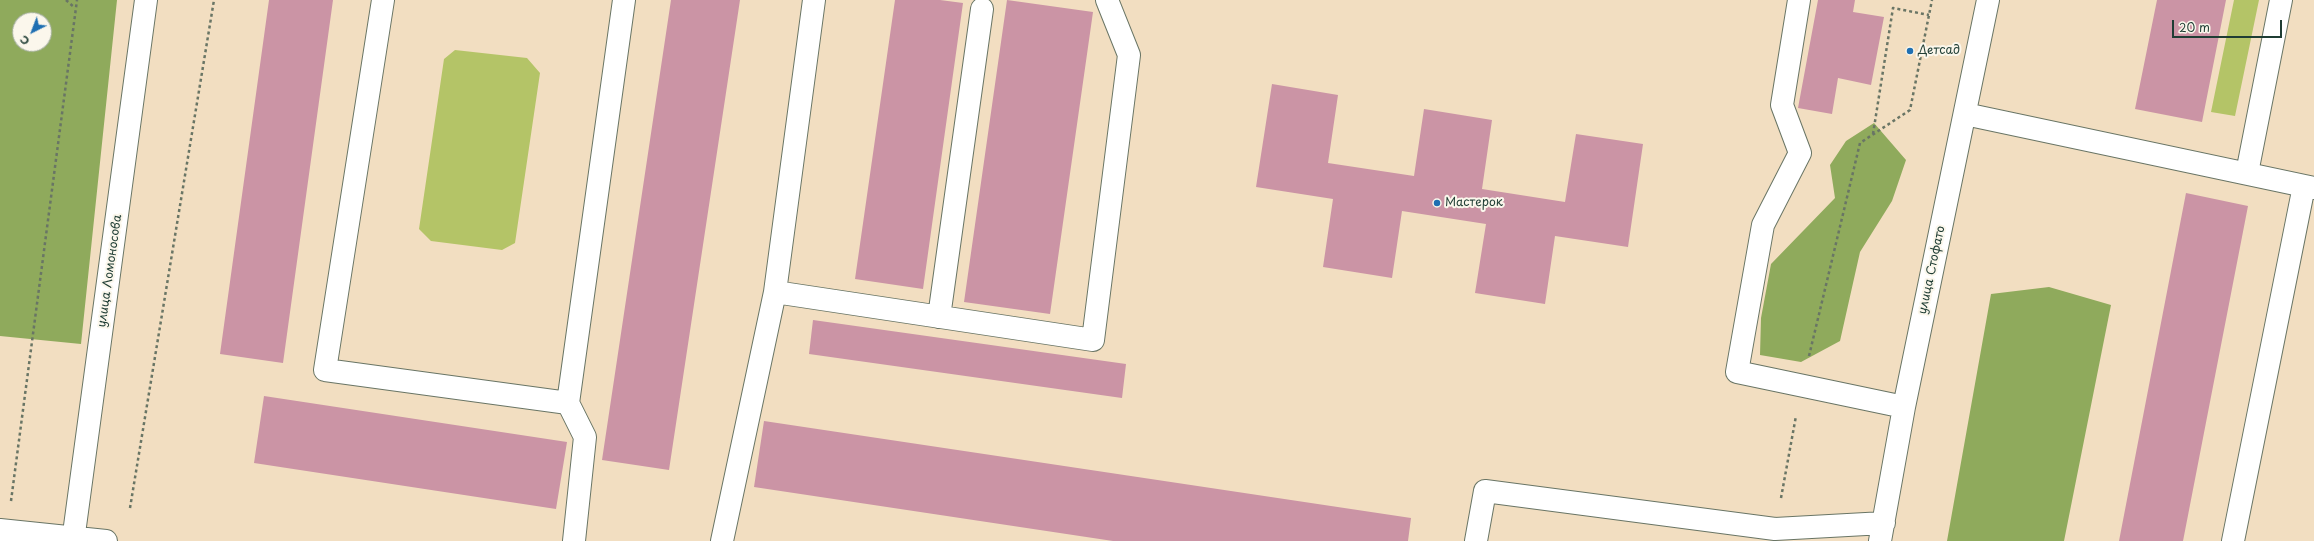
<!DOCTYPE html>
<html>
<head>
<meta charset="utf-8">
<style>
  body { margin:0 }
  #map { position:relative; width:2314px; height:541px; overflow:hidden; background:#f2dec1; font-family:"Playpen Sans",sans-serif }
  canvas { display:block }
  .north { position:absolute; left:12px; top:12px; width:40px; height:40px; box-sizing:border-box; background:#fbf7ec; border:1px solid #a3ada2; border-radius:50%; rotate:222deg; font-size:11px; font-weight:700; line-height:16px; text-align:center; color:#1f3d34 }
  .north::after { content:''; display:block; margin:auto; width:14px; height:18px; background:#1f6fb2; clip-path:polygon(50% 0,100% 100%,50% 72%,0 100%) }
  .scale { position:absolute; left:2172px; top:20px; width:110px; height:18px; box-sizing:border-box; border:2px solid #1f3d34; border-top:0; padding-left:5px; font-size:12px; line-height:14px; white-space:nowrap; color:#1f3d34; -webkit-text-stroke:3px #fbf7ec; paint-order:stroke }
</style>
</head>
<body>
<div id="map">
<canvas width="2314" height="541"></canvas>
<div class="north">С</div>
<div class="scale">20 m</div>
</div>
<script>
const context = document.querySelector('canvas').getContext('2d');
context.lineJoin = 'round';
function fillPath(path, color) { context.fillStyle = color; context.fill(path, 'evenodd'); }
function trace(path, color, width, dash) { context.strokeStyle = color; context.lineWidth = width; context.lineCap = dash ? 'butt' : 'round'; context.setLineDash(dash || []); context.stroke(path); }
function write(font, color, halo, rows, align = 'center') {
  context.font = font + ' "Playpen Sans",sans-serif'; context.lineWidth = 4; context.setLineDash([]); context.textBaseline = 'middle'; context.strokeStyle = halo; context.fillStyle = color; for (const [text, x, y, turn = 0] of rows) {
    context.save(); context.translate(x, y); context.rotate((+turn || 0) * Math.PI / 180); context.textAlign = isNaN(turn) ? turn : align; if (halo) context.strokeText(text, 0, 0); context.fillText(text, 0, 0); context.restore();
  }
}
const green = new Path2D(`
  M2234,0h25l-24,116 -24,-4z
  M455,50l72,8 13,15 -25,170 -13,7 -71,-9 -12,-12 25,-170z`);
const forest = new Path2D(`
  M0,0h117l-36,344 -81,-8zM20,20h24v24h-24z
  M1874,123l32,37 -14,41 -32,51 -20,89 -39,21 -41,-7 1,-37 10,-54 64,-66 -5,-33 16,-24z
  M2049,287l62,18 -47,236h-117l44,-247z`);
const building = new Path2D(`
  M269,0h64l-50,363 -63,-9z
  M671,0h69l-71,470 -67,-10z
  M895,0h45l23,3 -40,286 -68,-10z
  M1007,0l86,12 -43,302 -86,-12z
  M1818,0h37l-2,12 31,5 -13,68 -33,-7 -6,36 -34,-6z
  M2157,0h69l-24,122 -67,-13z
  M1272,84l66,11 -10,68 86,13 10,-67 68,11 -10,69 83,13 11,-68 67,10 -15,103 -73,-11 -10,68 -70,-11 11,-69 -84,-13 -10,67 -69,-11 10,-68 -77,-12z
  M2186,193l62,13 -65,335h-64z
  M813,320l313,44 -4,34 -313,-44z
  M264,396l303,46 -11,67 -302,-46z
  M764,421l647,97 -3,23h-295l-359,-54z`);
const path = new Path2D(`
  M66,0l9,8
  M1873,134l20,-126 36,7
  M1809,356l51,-213 50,-33 22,-110
  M1781,498l15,-82
  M11,501l66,-501
  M130,508l84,-508`);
const minor = new Path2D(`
  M383,0l-58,370 243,33
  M1799,0l-17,105 18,48 -37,72 -26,147 167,35
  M1965,114l349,74
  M2247,173l34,-173
  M775,292l318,48 36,-285 -22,-55
  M939,317l43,-308
  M0,530l106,11
  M73,541l73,-541
  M574,541l11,-104 -17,-34 56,-403
  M722,541l53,-249 39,-292
  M1476,541l9,-50 290,38 109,-6
  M1880,541l24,-134 84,-407
  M2233,541l71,-355`);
const markers = [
  [1910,51,4,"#1f6fb2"],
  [1437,203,4,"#1f6fb2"]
];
const poiNames = [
  ["Детсад",1918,51],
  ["Мастерок",1445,203]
];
const streetNames = [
  ["улица Стофато",1932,270,-78],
  ["улица Ломоносова",110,271,-82]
];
fillPath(green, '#b4c467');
fillPath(forest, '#8faa5c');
fillPath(building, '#cb94a5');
trace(minor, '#697565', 24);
trace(path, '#697565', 2.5, [3, 3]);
trace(minor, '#fff', 22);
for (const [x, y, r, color] of markers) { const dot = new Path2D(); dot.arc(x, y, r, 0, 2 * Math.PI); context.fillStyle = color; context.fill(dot); trace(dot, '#fbf7ec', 1.5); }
write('12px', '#1f3d34', '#fbf7ec', poiNames, 'left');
write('12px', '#1f3d34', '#fbf7ec', streetNames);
</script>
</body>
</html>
